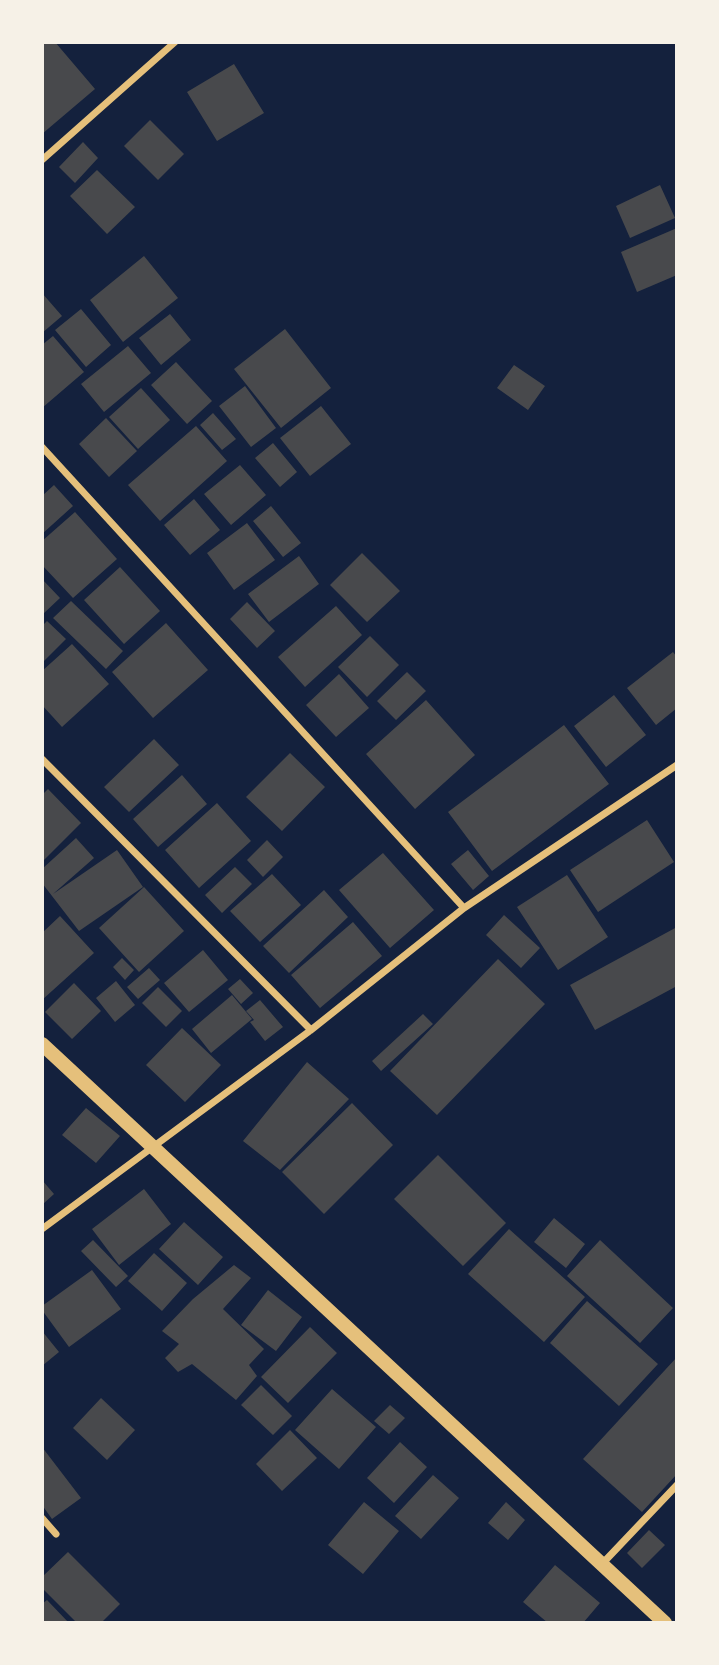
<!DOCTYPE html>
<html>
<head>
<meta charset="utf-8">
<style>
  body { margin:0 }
  #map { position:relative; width:719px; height:1665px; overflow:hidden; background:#14213d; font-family:Inter,sans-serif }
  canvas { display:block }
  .frame { position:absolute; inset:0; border:44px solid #f6f1e7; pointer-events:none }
</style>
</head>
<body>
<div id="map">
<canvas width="719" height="1665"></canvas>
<div class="frame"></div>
</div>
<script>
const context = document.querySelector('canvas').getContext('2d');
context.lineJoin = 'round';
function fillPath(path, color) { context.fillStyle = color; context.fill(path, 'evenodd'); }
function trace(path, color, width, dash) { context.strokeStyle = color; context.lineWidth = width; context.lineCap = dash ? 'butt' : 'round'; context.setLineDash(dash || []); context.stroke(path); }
const building = new Path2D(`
  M42,42h13l40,47 -53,45z
  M234,64l30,49 -47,28 -30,-49z
  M150,120l34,34 -26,26 -34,-34z
  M83,142l15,16 -23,25 -16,-16z
  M97,170l38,37 -28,27 -37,-38z
  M660,185l15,33 -45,20 -14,-32z
  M677,228v47l-40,17 -16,-40z
  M144,256l34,42 -55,44 -33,-42z
  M42,293l20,23 -20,17z
  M81,309l30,36 -25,22 -31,-37z
  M170,314l21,26 -30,25 -22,-27z
  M285,329l46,59 -50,40 -47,-59z
  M53,336l31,36 -42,36v-63z
  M128,346l23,27 -47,39 -23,-28z
  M176,362l36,39 -25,23 -36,-39z
  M514,365l31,21 -17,24 -31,-22z
  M245,386l31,42 -25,19 -32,-41z
  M141,388l29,32 -32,29 -29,-32z
  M321,406l30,38 -41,32 -30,-38z
  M213,413l23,26 -14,11 -22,-25z
  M106,418l31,33 -28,26 -30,-33z
  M196,426l31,35 -67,60 -32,-36z
  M273,443l24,29 -17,15 -25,-29z
  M240,465l26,30 -35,30 -27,-31z
  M54,485l19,21 -31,28v-38z
  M194,499l26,31 -30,25 -26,-30z
  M271,506l30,37 -18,14 -30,-36z
  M75,512l42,47 -44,39 -31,-33v-24z
  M247,523l28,37 -41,30 -27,-37z
  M362,553l38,38 -33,31 -37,-37z
  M299,556l20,28 -50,38 -21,-28z
  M120,567l40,44 -36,33 -40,-44z
  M42,579l18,19 -18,17z
  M71,601l52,50 -17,18 -53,-51z
  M247,602l28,29 -18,17 -27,-29z
  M336,606l26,29 -57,52 -27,-30z
  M47,621l19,18 -24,24v-37z
  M166,623l42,47 -55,48 -41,-46z
  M370,636l29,29 -32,32 -29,-30z
  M72,644l37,40 -47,43 -20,-22v-34z
  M673,652l4,5v51l-21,17 -29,-37z
  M407,672l19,19 -30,29 -19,-19z
  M339,674l30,34 -33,29 -30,-32z
  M614,695l32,40 -40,32 -32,-41z
  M426,700l49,55 -60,54 -49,-55z
  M564,725l45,59 -117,87 -44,-59z
  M154,739l25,26 -50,47 -25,-25z
  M290,753l35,34 -43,44 -36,-34z
  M182,775l25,29 -49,43 -25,-28z
  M48,789l33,34 -39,39v-67z
  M217,803l34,38 -52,47 -34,-38z
  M647,820l27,42 -76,50 -28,-42z
  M76,838l18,20 -41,36 64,-44 26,37 -64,44 -37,-48v-14z
  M267,840l16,17 -20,20 -16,-17z
  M468,850l21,26 -16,14 -22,-26z
  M383,853l51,57 -44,38 -51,-58z
  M235,867l17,17 -30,29 -17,-18z
  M272,874l29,31 -41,37 -30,-31z
  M567,875l41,62 -50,33 -41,-63z
  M144,887l40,44 -45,41 -40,-44z
  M324,890l24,27 -59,56 -26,-27z
  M504,915l36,33 -19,20 -35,-33z
  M60,916l34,37 -52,47v-67z
  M353,922l29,34 -62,52 -29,-33z
  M677,927v59l-82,44 -25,-45z
  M203,950l25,30 -39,32 -25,-29z
  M122,958l12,12 -9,10 -12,-13z
  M498,959l47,45 -108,111 -47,-44z
  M149,968l11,12 -22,19 -11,-12z
  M240,979l13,14 -12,11 -13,-15z
  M116,981l19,24 -20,17 -19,-24z
  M74,983l27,28 -29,28 -27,-27z
  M158,987l24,24 -16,16 -24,-24z
  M232,995l20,24 -41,34 -19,-24z
  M260,1000l23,27 -18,14 -15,-19 4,-2 -8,-9z
  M423,1014l10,10 -52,47 -9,-10z
  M182,1028l39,37 -36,37 -39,-37z
  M307,1062l42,37 -69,71 -37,-29z
  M352,1103l41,42 -69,69 -42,-42z
  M86,1108l34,28 -24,27 -34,-28z
  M438,1155l68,68 -43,43 -69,-67z
  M42,1180l12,14 -12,11z
  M144,1189l27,35 -52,41 -27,-36z
  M554,1218l31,26 -19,24 -32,-26z
  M184,1222l39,35 -25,28 -39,-36z
  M509,1229l76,68 -41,45 -76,-68z
  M93,1240l35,36 -12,11 -35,-36z
  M600,1240l73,68 -33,35 -73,-67z
  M154,1253l33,30 -25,28 -34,-30z
  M234,1265l17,13 -28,31 41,40 -15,16 8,11 -21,24 -44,-36 -14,8 -13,-14 14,-14 -17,-13 31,-32z
  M92,1270l29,39 -52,38 -27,-37v-4z
  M268,1290l34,27 -26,34 -35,-26z
  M587,1301l71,63 -39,42 -69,-63z
  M310,1327l27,26 -49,50 -27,-26z
  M42,1331l17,21 -17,14z
  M677,1357v117l-35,38 -59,-53z
  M261,1385l31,31 -19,19 -32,-30z
  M332,1389l44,38 -37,42 -44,-39z
  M101,1398l34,32 -28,30 -34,-32z
  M390,1405l15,13 -16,16 -15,-13z
  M290,1430l27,28 -35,33 -26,-27z
  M400,1442l27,25 -33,36 -27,-25z
  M42,1447l39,51 -29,21 -10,-14z
  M433,1475l26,23 -38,41 -26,-23z
  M364,1502l35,29 -36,43 -35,-29z
  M506,1502l19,18 -17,20 -20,-17z
  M649,1530l16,15 -23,23 -15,-15z
  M68,1552l52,52 -19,19h-24l-35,-35v-11z
  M555,1565l45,38 -17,20h-35l-25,-21z
  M47,1600l22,23h-27v-19z`);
const minor = new Path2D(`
  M42,160l133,-118
  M42,447l422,461
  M42,759l269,271
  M42,1229l269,-199 153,-122 213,-143
  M42,1518l14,16
  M602,1564l75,-79`);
const secondary = new Path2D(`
  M42,1044l623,579`);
fillPath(building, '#48494c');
trace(minor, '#e5c07b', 7);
trace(secondary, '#e5c07b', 14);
</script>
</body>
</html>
